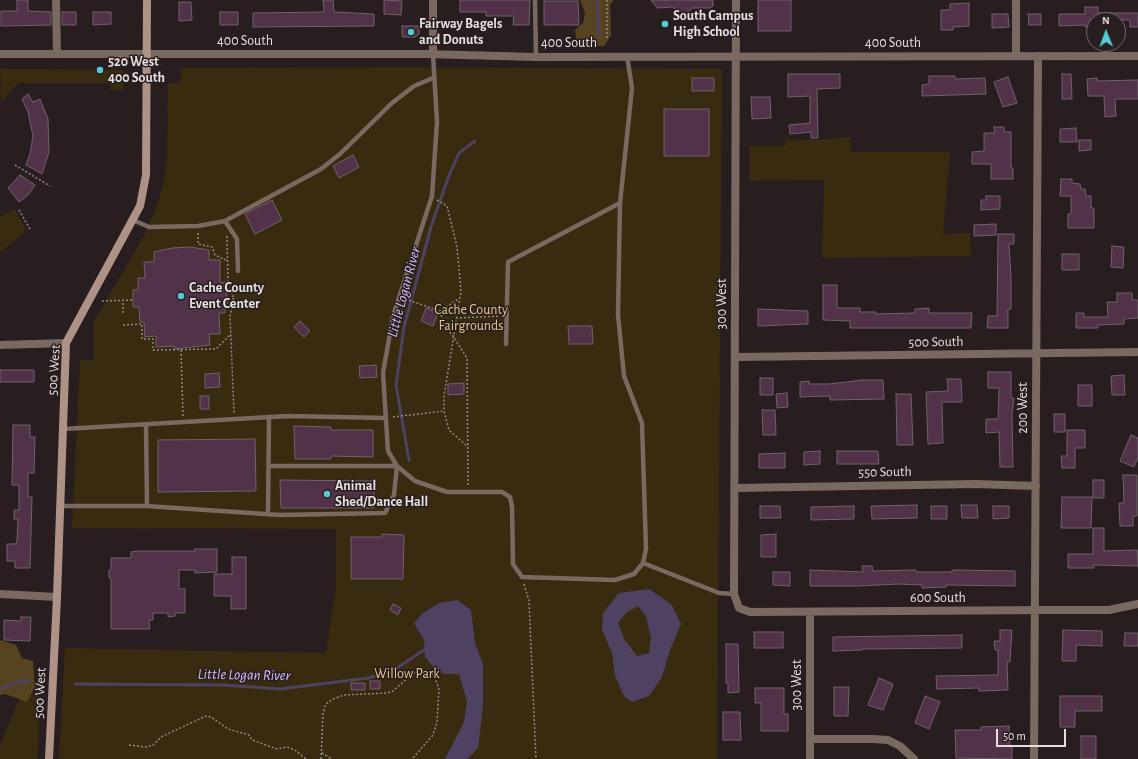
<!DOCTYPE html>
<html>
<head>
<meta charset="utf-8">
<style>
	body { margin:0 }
	#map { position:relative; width:1138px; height:759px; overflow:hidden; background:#291e1f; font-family:"Alegreya Sans",sans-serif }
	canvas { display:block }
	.north { position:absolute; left:1086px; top:12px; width:40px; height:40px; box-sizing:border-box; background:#291e1f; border:1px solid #756b6c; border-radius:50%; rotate:359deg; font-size:11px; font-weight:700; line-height:16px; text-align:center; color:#e6dfdf }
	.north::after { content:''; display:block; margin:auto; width:14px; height:18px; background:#51ccd2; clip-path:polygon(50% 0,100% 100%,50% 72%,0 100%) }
	.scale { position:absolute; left:996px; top:729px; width:70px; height:18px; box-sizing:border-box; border:2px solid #e6dfdf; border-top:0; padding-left:5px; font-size:12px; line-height:14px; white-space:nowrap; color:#e6dfdf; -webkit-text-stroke:3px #291e1f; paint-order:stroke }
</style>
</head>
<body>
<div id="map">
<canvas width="1138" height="759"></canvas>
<div class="north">N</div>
<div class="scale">50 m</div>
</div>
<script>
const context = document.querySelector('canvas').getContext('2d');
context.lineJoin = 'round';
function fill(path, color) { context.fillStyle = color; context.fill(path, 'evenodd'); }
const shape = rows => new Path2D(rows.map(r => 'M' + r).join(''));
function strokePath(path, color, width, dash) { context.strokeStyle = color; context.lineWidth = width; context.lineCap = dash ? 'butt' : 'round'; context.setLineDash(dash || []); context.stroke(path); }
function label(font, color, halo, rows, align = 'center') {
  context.font = font + ' "Alegreya Sans",sans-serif'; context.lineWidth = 3; context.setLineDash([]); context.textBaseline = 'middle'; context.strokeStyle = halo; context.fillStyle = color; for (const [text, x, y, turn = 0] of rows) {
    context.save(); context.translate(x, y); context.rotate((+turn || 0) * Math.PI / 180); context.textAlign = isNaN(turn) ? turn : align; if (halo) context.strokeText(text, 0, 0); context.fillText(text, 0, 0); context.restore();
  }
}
fill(shape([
	[410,67,722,69,717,759,59,759,65,648,326,653,336,586,336,529,72,528,80,360,94,360,94,321,145,234,159,201,167,163,168,83,177,83,181,79,181,68],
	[0,69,123,70,124,90,111,90,111,83,18,83,1,102],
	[851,137,851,152,950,152,943,234,970,233,971,256,822,258,824,180,750,181,750,146,785,146,785,139,819,140],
	[14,209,25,227,24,233,0,252,0,217],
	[21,695,39,696,38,759,0,759,0,745]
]), '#382b0f');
fill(shape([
	[580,0,614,0,610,4,611,35,604,46,587,46,577,44,575,30,583,23,585,13],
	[0,640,16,645,22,658,33,661,35,687,27,702,5,694,0,695]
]), '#564421');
fill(shape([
	[649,589,671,604,681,624,670,650,662,677,649,696,632,702,624,696,615,676,612,653,602,630,603,613,619,593],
	[638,606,646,616,651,638,649,653,637,656,624,639,618,623,626,613],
	[457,600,471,610,475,643,483,664,483,707,478,748,467,759,445,759,464,722,467,701,459,674,444,674,435,669,425,657,424,640,414,623,423,613,439,603]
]), '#4f4162');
strokePath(shape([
	[597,0,599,36],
	[409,460,396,385,404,327,431,227,448,178,459,153,475,141],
	[75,684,223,685,280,689,369,678,397,668,427,648],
	[0,689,16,682,29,681]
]), '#4f4162', 3);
const building = shape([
	[17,0,28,0,28,11,51,12,51,25,1,26,1,11,17,11,17,0],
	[323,0,333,0,334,12,374,14,374,26,253,27,253,13,324,12,323,0],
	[384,0,402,1,401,15,384,14,384,0],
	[460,0,530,0,529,25,513,25,514,16,486,16,486,12,460,12,460,0],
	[651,0,713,0,713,6,710,8,692,8,687,14,682,15,672,7,657,8,651,0],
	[758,0,791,0,791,31,758,31,758,0],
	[544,1,578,1,579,25,544,25,544,1],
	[179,2,191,2,192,20,179,21,179,2],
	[969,3,969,26,953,27,953,30,941,30,941,10,950,10,950,4,969,3],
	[1085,7,1098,7,1098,13,1138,13,1138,27,1130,27,1130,20,1094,20,1094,27,1085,27,1085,25,1059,26,1059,14,1085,14,1085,7],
	[62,12,76,12,76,25,62,25,62,12],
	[93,12,111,12,111,24,93,25,93,12],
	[220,12,238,12,238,25,220,25,220,12],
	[992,14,1008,14,1009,27,992,28,992,14],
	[1028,14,1041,14,1041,25,1029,25,1028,14],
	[402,26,419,26,419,34,415,37,402,37,402,26],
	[788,74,840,74,840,88,817,89,818,138,811,138,811,132,790,134,789,125,810,123,810,96,788,97,788,74],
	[1062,74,1071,74,1072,99,1062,99,1062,74],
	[929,76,955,76,955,79,985,78,986,94,922,96,922,85,929,84,929,76],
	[1008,77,1017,103,1003,107,994,82,1008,77],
	[692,78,714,78,714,91,692,91,692,78],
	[1097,78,1097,81,1138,80,1138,99,1115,99,1116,116,1105,117,1104,96,1088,96,1087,79,1097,78],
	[28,94,33,102,40,99,48,119,49,152,42,174,26,165,30,154,33,136,28,112,22,99,28,94],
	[751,97,770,97,771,118,752,119,751,97],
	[664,109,709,109,709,156,664,156,664,109],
	[994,127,1004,127,1004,132,1011,132,1011,168,1013,168,1013,179,991,179,991,164,972,164,972,152,984,151,984,133,995,133,994,127],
	[1076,128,1077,142,1060,142,1060,129,1076,128],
	[1079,140,1091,140,1091,150,1079,151,1079,140],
	[353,155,359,167,339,178,333,166,353,155],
	[20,175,35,185,28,195,19,202,8,188,20,175],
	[1061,179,1072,179,1072,183,1080,184,1081,189,1085,189,1086,196,1091,196,1091,208,1094,208,1094,228,1068,228,1068,214,1071,214,1071,196,1060,196,1061,179],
	[986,196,1000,196,1000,209,981,210,981,200,986,200,986,196],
	[272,200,282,220,255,234,245,214,272,200],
	[996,224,996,235,974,236,974,225,996,224],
	[998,234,1014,234,1014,244,1009,244,1011,277,1011,309,1008,309,1008,328,987,328,988,316,997,316,998,234],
	[1112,246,1124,247,1123,268,1111,267,1112,246],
	[190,247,209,250,209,260,220,260,220,283,225,282,228,303,225,303,225,313,219,313,220,334,209,334,210,345,174,349,174,346,156,347,156,336,145,337,144,322,140,322,139,307,133,307,133,290,138,290,138,278,145,278,144,262,154,262,154,252,172,248,190,247],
	[1062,254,1079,254,1079,270,1062,270,1062,254],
	[823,285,837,285,837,308,860,308,860,312,876,312,876,314,915,313,915,309,929,308,929,313,972,313,971,328,850,328,850,321,823,320,823,285],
	[1117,293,1132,293,1132,300,1138,300,1138,318,1124,319,1124,324,1098,325,1098,328,1076,328,1076,313,1084,313,1084,317,1108,317,1107,302,1117,302,1117,293],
	[426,308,438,313,433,326,421,321,426,308],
	[758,309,808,311,808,324,758,326,758,309],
	[300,321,310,331,304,337,294,327,300,321],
	[568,326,592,326,593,344,569,344,568,326],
	[376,365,377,377,360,378,359,366,376,365],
	[0,370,34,370,34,382,0,382,0,370],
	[988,372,1011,372,1011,398,1014,398,1012,414,1013,467,1000,467,999,432,986,433,986,419,998,419,999,388,988,388,988,372],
	[219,373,220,387,205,388,205,374,219,373],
	[1124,375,1125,395,1112,395,1111,376,1124,375],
	[760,378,773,378,773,395,760,395,760,378],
	[947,379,961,379,962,402,942,402,943,443,928,444,926,392,948,391,947,379],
	[863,380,883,380,884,399,830,400,830,396,800,397,800,382,809,381,809,384,829,384,863,380],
	[464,383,464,394,448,395,448,384,464,383],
	[1078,385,1092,385,1092,406,1078,406,1078,385],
	[787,393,788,407,777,408,776,394,787,393],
	[896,394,911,394,913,445,897,445,896,394],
	[200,396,209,396,209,409,200,409,200,396],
	[762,410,775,410,776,435,763,435,762,410],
	[1054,414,1065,414,1065,432,1054,432,1054,414],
	[13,425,30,425,30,437,35,437,34,473,28,473,28,497,32,497,30,568,15,568,15,561,7,561,7,544,16,544,17,540,18,519,14,519,14,510,19,510,19,485,12,485,13,425],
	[294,426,331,427,331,430,373,430,373,457,331,456,331,459,295,459,294,426],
	[1067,430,1085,430,1085,448,1075,448,1075,468,1062,468,1061,456,1067,456,1067,430],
	[1131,435,1138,438,1138,457,1134,467,1120,461,1131,435],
	[255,439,256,491,158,492,158,440,255,439],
	[820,451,820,464,804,465,804,452,820,451],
	[837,451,878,451,879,464,837,464,837,451],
	[785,453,785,468,759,468,759,454,785,453],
	[1123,475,1137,475,1137,516,1133,516,1133,526,1120,526,1119,503,1124,503,1123,475],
	[280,480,374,481,374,508,281,508,280,480],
	[1093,480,1104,480,1104,498,1093,498,1093,480],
	[1062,497,1092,497,1091,528,1061,528,1062,497],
	[917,505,917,518,872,519,871,506,917,505],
	[961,505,977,505,978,518,962,518,961,505],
	[760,506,780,506,781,518,760,518,760,506],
	[854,506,854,519,811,520,811,507,854,506],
	[931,506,947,506,947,519,931,519,931,506],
	[993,506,1009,506,1009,518,993,519,993,506],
	[1093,528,1104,528,1104,551,1137,550,1138,566,1094,565,1094,568,1068,568,1068,554,1093,554,1093,528],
	[382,534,404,535,403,579,351,579,351,537,382,537,382,534],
	[776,534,776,557,761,557,761,535,776,534],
	[195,549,217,549,217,572,195,573,195,570,179,570,179,589,185,589,185,613,175,613,175,616,168,617,168,613,153,613,153,620,149,620,150,629,111,629,111,578,109,578,109,570,111,570,111,558,131,558,131,552,137,551,195,551,195,549],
	[232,557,246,557,246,609,231,609,231,596,214,596,214,574,232,574,232,557],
	[862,566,872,566,873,571,916,570,916,572,952,572,952,570,1015,571,1015,586,946,585,946,587,922,588,922,585,898,584,858,586,810,586,810,570,863,572,862,566],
	[773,572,790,572,790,586,773,585,773,572],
	[393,604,401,608,398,615,390,610,393,604],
	[21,617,31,617,30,641,4,640,4,620,21,621,21,617],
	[1000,630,1012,630,1010,662,1007,662,1008,690,979,691,979,688,937,689,936,676,998,675,998,650,995,650,994,641,1000,641,1000,630],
	[1063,630,1102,631,1102,646,1076,645,1076,661,1062,661,1063,630],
	[754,632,783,632,783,648,754,648,754,632],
	[1125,633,1138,633,1138,646,1124,646,1125,633],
	[962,635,962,648,862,649,862,650,833,651,833,637,962,635],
	[726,644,738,644,739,692,728,693,728,683,726,683,726,644],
	[879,678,893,684,883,710,868,705,879,678],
	[370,681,380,681,380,689,370,689,370,681],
	[351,683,365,683,365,690,351,690,351,683],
	[834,687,849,687,848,716,834,716,834,687],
	[755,688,784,688,784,714,788,714,788,731,761,731,761,703,755,703,755,688],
	[925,696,940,702,929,729,915,723,925,696],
	[1060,696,1102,696,1102,711,1075,711,1075,727,1060,727,1060,696],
	[723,712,740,712,741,740,723,740,723,712],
	[1009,726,1010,747,1012,747,1012,759,956,758,955,730,981,730,981,727,1009,726],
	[1081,736,1096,736,1096,759,1081,759,1081,736]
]);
fill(building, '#523248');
strokePath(building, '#6d636a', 1);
strokePath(shape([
	[607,0,607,40],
	[15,165,50,186],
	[437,200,447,206,457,247,461,291,444,396,444,411,449,430,468,447],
	[19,210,30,229],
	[198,233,198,244,212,247,215,255,228,261],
	[227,236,228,281,234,299,230,316,234,413],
	[228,299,234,299],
	[405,299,440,311,460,298],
	[102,301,133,300],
	[440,311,444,326,453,336,467,358,468,486],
	[123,313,123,301],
	[456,318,500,316],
	[123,325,142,324,142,339,153,339,153,350,216,349,231,334],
	[181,350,183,416],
	[393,417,444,411],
	[524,584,529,601,536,759],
	[129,745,146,747,153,745,161,737,206,716,211,717,228,729,249,735,252,740,277,749,287,747,295,750,306,759],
	[322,753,332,759],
	[321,759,323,713,326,704,333,699,344,695,387,693,393,691,416,671,421,671,434,675,439,689,437,722,433,735,412,759]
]), '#908888', 1.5, [2, 2]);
strokePath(shape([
	[535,0,536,57],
	[433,54,437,122,432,196,393,316,383,373,388,451,397,466,415,481,447,492,502,492,510,497,512,507,513,564,522,577,615,580,634,574,643,563,646,549,642,423,624,376,618,315,620,203,632,88,627,56],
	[133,220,149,227,198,226,225,221,321,169,340,154,392,103,414,86,433,78],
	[225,221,237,239,238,271],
	[506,344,508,262,620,203],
	[146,424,147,506],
	[63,429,288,416,385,418],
	[61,506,147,506,280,515,385,513,394,495,397,466,269,466],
	[268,514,269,417],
	[643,563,719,593,734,594]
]), '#7a6961', 4.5);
strokePath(shape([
	[56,0,57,54],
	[736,0,734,594,739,608,750,612,1049,610,1109,610,1138,604],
	[1016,0,1016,56],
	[0,54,427,54,536,57,1138,56],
	[433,54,433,0],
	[0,345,66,343],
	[735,357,1138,352],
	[735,488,976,484,1036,486],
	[0,594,57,597],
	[810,739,873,739,888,740,900,746,914,759],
	[810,759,810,612],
	[1034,759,1038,56]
]), '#7a6961', 8);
strokePath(shape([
	[49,759,57,597,66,343,140,206,146,175,147,0]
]), '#ae9285', 8);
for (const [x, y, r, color] of [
	[665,24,4,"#51ccd2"],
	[411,32,4,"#51ccd2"],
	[100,70,4,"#51ccd2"],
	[181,296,4,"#51ccd2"],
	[327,494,4,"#51ccd2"]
]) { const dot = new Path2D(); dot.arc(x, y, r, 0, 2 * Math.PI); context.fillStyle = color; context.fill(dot); strokePath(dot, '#291e1f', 1.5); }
label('bold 14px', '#e6dfdf', '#291e1f', [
	["South Campus",673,16],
	["High School",673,32],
	["Fairway Bagels",419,24],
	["and Donuts",419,40],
	["520 West",108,62],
	["400 South",108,78],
	["Cache County",189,288],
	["Event Center",189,304],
	["Animal",335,486],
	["Shed/Dance Hall",335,502]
], 'left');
label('14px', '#e6dfdf', '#291e1f', [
	["400 South",245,41],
	["400 South",569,43],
	["400 South",893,43],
	["300 West",722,304,-90],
	["500 South",936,342,-1],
	["500 West",54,370,-86],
	["200 West",1023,408,-90],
	["550 South",885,472,-1],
	["600 South",938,598],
	["300 West",797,685,-90],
	["500 West",40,693,-87]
]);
label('14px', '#e7c78a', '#291e1f', [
	["Cache County",471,310],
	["Fairgrounds",471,326],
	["Willow Park",407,674]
]);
label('italic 15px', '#d7befa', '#291e1f', [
	["Little Logan River",404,292,-75],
	["Little Logan River",244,675,1]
]);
</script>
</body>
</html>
